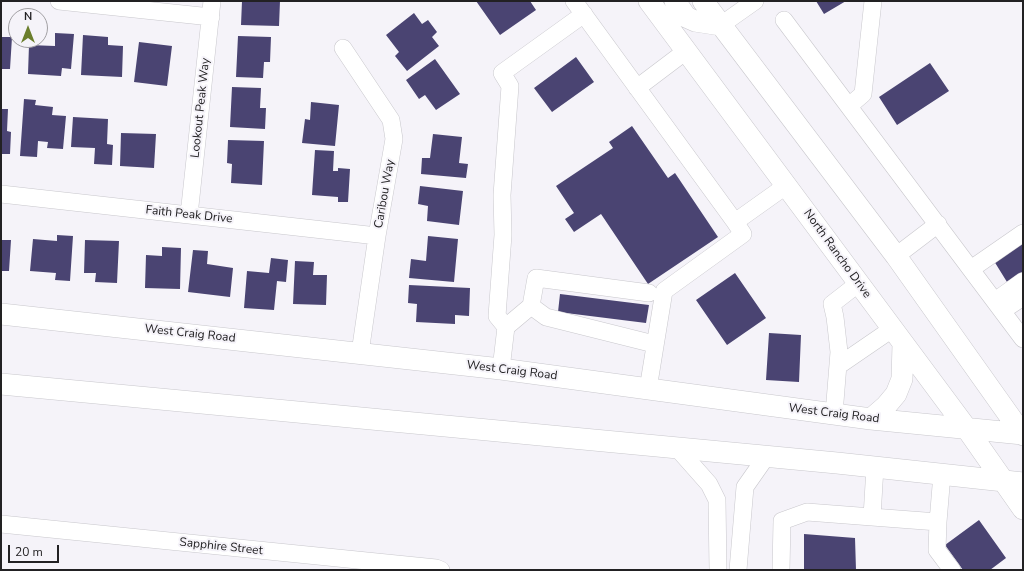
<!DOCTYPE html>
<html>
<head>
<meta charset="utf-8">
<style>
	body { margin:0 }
	#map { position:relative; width:1024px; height:571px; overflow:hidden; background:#f5f3f9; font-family:"Nunito Sans",sans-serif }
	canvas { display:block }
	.frame { position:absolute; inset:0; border:2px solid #222123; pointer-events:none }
	.north { position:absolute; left:8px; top:8px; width:40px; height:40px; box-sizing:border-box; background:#f5f3f9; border:1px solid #a19fa3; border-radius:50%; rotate:0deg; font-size:11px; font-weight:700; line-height:16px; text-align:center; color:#222123 }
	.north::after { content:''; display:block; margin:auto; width:14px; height:18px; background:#6b7e2d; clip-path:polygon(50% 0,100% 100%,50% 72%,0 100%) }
	.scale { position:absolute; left:8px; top:545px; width:51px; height:18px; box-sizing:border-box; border:2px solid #222123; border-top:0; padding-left:5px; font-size:12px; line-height:14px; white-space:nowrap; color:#222123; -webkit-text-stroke:3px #f5f3f9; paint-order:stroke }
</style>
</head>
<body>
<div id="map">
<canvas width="1024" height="571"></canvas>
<div class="frame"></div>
<div class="north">N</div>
<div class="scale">20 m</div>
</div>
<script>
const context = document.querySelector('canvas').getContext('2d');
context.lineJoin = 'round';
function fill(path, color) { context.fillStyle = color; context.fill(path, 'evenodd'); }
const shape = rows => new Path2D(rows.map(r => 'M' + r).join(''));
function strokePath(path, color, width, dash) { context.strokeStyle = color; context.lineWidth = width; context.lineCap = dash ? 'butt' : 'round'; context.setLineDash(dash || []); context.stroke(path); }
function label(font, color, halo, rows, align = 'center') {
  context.font = font + ' "Nunito Sans",sans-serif'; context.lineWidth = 4; context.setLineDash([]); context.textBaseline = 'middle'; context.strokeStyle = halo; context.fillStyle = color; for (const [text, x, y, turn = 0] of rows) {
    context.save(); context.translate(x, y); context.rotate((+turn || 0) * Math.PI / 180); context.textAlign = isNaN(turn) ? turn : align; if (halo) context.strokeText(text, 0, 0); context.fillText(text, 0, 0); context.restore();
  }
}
fill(shape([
	[242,1,280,1,279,26,241,25],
	[476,1,530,1,536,10,500,35],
	[816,1,846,1,824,14],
	[414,13,422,24,428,20,437,32,432,37,439,46,407,71,395,56,399,52,386,35],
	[55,33,74,34,71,69,62,68,61,76,28,74,29,45,55,46],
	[83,35,108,37,108,45,123,46,122,77,81,75],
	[238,36,271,37,270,62,264,62,263,78,236,77],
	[1,37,12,37,10,69,1,69],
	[139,42,172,46,167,86,134,82],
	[576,57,594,82,552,112,534,88],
	[435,59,460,94,436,110,425,95,419,99,406,80],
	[930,63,949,91,897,125,879,97],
	[232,87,261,88,260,108,266,108,265,129,230,127],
	[24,99,36,100,35,105,53,107,52,115,66,116,63,149,47,148,48,142,38,141,37,157,20,156],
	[311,102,339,105,335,146,302,143,305,119,310,120],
	[1,109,8,109,7,131,11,132,10,154,1,154],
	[73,117,108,119,107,144,113,145,112,165,94,164,95,148,71,147],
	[632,126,668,178,675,173,718,237,648,284,601,214,574,232,565,219,574,213,556,186,613,148,609,142],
	[121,133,156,134,154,168,120,166],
	[433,134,462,137,459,163,468,164,466,178,421,174,422,158,430,158],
	[228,140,264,141,262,185,231,183,232,164,227,163],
	[315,150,334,151,333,171,338,171,338,168,350,169,348,202,338,202,338,197,312,195],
	[420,186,463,191,459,225,427,221,428,206,418,204],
	[57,235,73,236,70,281,55,280,56,273,30,271,33,239,57,241],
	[428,236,458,239,454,282,409,278,411,259,426,261],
	[1,240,11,240,9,271,1,271],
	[85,240,119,241,117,283,95,282,96,273,84,273],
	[1023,242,1023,272,1007,282,994,261],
	[162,247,181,248,180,289,145,288,146,255,162,256],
	[193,250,208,251,207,264,233,268,230,297,188,292],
	[271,258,288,260,286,282,277,281,274,310,244,308,247,271,269,273],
	[295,261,314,262,313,275,327,275,326,305,293,304],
	[735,273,766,318,727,345,696,300],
	[409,285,470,288,469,316,455,315,455,324,416,322,417,304,408,303],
	[560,294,649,305,646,323,558,312],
	[769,333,801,335,799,382,766,380],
	[979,520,1006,558,990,570,963,570,945,545],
	[804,534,855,538,856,570,804,570]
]), '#4a4472');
const minor = shape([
	[59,1,211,17],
	[574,1,735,222,787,185],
	[784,20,1023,339],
	[721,25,755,1],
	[343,48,391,120,394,139,377,236,360,353],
	[637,88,686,51],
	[849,106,863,94,873,1],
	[1,194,377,236],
	[189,215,212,1],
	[896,256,938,224],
	[971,269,1023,233],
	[995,301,1023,281],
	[531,306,546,317,654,344],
	[1002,311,1023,297],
	[506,327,531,306,536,278,649,293],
	[838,366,892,329],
	[501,369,506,327,497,316,503,235,502,195,510,86,502,73,584,14],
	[648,389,664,291,743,234,735,222],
	[834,414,839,352,835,317,832,304,859,283],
	[678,449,709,484,717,500,718,570],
	[872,517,938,522,942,474],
	[938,522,937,550,952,570],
	[1,524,436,568,441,570],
	[738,570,745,487,766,457],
	[781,570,782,521,807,512,872,517,875,467]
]);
const major = shape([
	[649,1,967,429,1023,509],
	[675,1,686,17,695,21,721,25],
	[703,1,896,256,1023,435],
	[1,314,501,369,871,419,1023,434],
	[1,384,837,463,1023,483],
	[871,419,886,406,896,394,902,379,903,344]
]);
strokePath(minor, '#c8c7cc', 18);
strokePath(major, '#c8c7cc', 22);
strokePath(minor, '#fff', 17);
strokePath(major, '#fff', 21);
label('12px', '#222123', '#f5f3f9', [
	["Lookout Peak Way",201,108,-84],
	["Caribou Way",385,194,-80],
	["Faith Peak Drive",189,215,6],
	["North Rancho Drive",837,254,54],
	["West Craig Road",190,334,6],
	["West Craig Road",512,371,7],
	["West Craig Road",834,414,7],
	["Sapphire Street",221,547,6]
]);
</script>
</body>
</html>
